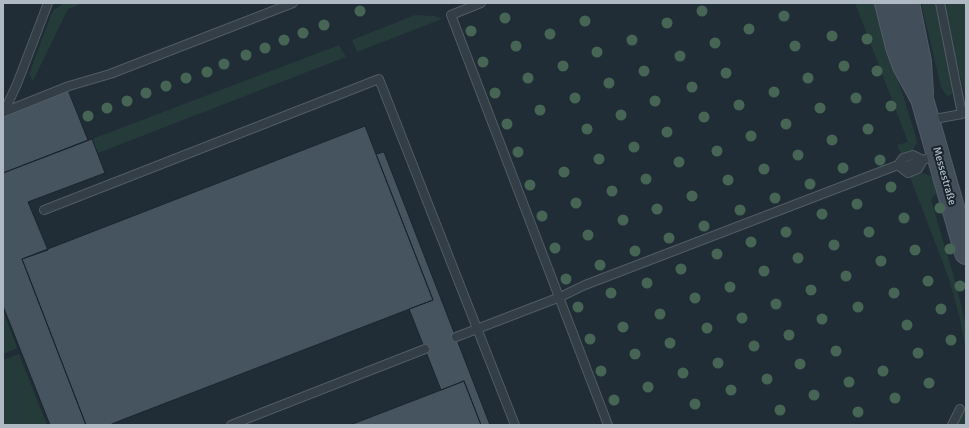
<!DOCTYPE html>
<html>
<head>
<meta charset="utf-8">
<style>
	body { margin:0 }
	#map { position:relative; width:969px; height:428px; overflow:hidden; background:#202c36; font-family:Signika,sans-serif }
	canvas { display:block }
	.frame { position:absolute; inset:0; border:4px solid #aeb9c4; pointer-events:none }
</style>
</head>
<body>
<div id="map">
<canvas width="969" height="428"></canvas>
<div class="frame"></div>
</div>
<script>
const context = document.querySelector('canvas').getContext('2d');
context.lineJoin = 'round';
function fill(path, color) { context.fillStyle = color; context.fill(path, 'evenodd'); }
const shape = rows => new Path2D(rows.map(r => 'M' + r).join(''));
function strokePath(path, color, width, dash) { context.strokeStyle = color; context.lineWidth = width; context.lineCap = dash ? 'butt' : 'round'; context.setLineDash(dash || []); context.stroke(path); }
function label(font, color, halo, rows, align = 'center') {
  context.font = font + ' Signika,sans-serif'; context.lineWidth = 4; context.setLineDash([]); context.textBaseline = 'middle'; context.strokeStyle = halo; context.fillStyle = color; for (const [text, x, y, turn = 0] of rows) {
    context.save(); context.translate(x, y); context.rotate((+turn || 0) * Math.PI / 180); context.textAlign = isNaN(turn) ? turn : align; if (halo) context.strokeText(text, 0, 0); context.fillText(text, 0, 0); context.restore();
  }
}
fill(shape([
	[64,3,83,3,68,9,33,81,29,74,51,15,55,9],
	[855,3,877,3,889,50,916,137,917,143,913,150,911,153,902,156,897,145,908,142],
	[921,3,935,3,954,89,952,94,949,96,946,95,941,87],
	[943,3,966,3,966,98,954,52],
	[415,15,434,16,442,19,357,52,352,40],
	[339,45,346,57,98,153,92,139],
	[923,173,931,176,939,190,931,200,956,284,966,325,966,351,961,323,949,279,910,177],
	[3,311,17,348,3,354],
	[19,354,47,425,3,425,3,360],
	[966,406,966,423,965,425,957,425]
]), '#253b3a');
const building = shape([
	[68,90,88,140,3,173,3,115,68,90],
	[365,126,433,300,114,423,110,425,86,425,22,259,365,126],
	[92,139,105,173,28,202,48,250,22,259,86,425,50,425,3,306,3,173,92,139],
	[384,152,490,425,481,425,464,381,441,390,409,309,433,300,376,154,384,152],
	[464,381,481,425,350,425,441,390,464,381]
]);
fill(building, '#465460');
strokePath(building, '#1b252e', 1);
const lane = shape([
	[481,3,451,15,608,425],
	[3,112,4,112,17,84,48,3],
	[4,112,69,86,110,74,293,3],
	[929,120,962,114,940,3],
	[898,165,903,158,913,155,923,160],
	[899,166,908,173,918,169,923,160],
	[44,210,379,79,515,425],
	[456,337,560,297,585,285,898,165,906,166,937,155],
	[231,425,425,349],
	[952,425,960,409]
]);
const secondary = shape([
	[886,3,897,47,904,66,922,99,966,253],
	[908,3,920,62,922,94]
]);
strokePath(lane, '#515c65', 10);
strokePath(secondary, '#515c65', 24);
strokePath(lane, '#343e47', 8);
strokePath(secondary, '#424e5a', 22);
context.fillStyle = '#466554';
for (const [x, y] of [
	[360,11],
	[702,11],
	[784,16],
	[505,18],
	[585,21],
	[667,23],
	[324,25],
	[749,29],
	[471,31],
	[303,33],
	[550,34],
	[832,36],
	[867,39],
	[284,40],
	[632,40],
	[715,43],
	[516,46],
	[795,46],
	[265,48],
	[597,52],
	[246,55],
	[680,56],
	[483,62],
	[224,64],
	[563,66],
	[844,66],
	[644,71],
	[877,71],
	[207,72],
	[726,73],
	[186,78],
	[528,78],
	[808,78],
	[609,83],
	[166,86],
	[692,87],
	[774,92],
	[146,93],
	[495,93],
	[575,98],
	[856,98],
	[127,101],
	[655,101],
	[739,105],
	[891,106],
	[107,108],
	[820,108],
	[540,110],
	[621,115],
	[88,116],
	[704,117],
	[507,124],
	[786,124],
	[587,129],
	[868,129],
	[667,132],
	[751,136],
	[832,140],
	[634,147],
	[717,151],
	[518,152],
	[798,155],
	[599,159],
	[880,160],
	[679,162],
	[843,168],
	[764,169],
	[564,172],
	[646,179],
	[728,180],
	[810,184],
	[530,185],
	[891,187],
	[612,191],
	[692,196],
	[775,198],
	[576,203],
	[857,204],
	[940,208],
	[657,209],
	[740,210],
	[822,214],
	[542,216],
	[904,218],
	[623,220],
	[704,226],
	[786,232],
	[869,232],
	[588,235],
	[669,238],
	[751,242],
	[834,245],
	[555,248],
	[950,249],
	[915,250],
	[635,251],
	[717,254],
	[798,258],
	[881,261],
	[600,265],
	[681,269],
	[764,271],
	[846,276],
	[566,279],
	[928,281],
	[647,283],
	[960,286],
	[730,287],
	[811,290],
	[611,293],
	[894,293],
	[695,298],
	[776,304],
	[578,307],
	[858,307],
	[941,309],
	[660,314],
	[742,318],
	[822,319],
	[907,325],
	[623,327],
	[707,328],
	[789,335],
	[590,339],
	[951,340],
	[670,343],
	[754,346],
	[836,351],
	[918,353],
	[635,354],
	[718,363],
	[800,364],
	[601,371],
	[883,371],
	[683,373],
	[767,379],
	[849,382],
	[929,383],
	[648,387],
	[731,390],
	[814,395],
	[895,398],
	[614,400],
	[695,404],
	[780,410],
	[858,412]
]) { context.beginPath(); context.arc(x, y, 5.5, 0, 2 * Math.PI); context.fill(); }
label('11px', '#aeb9c4', '#19232c', [
	["Messestraße",944,176,74]
]);
</script>
</body>
</html>
